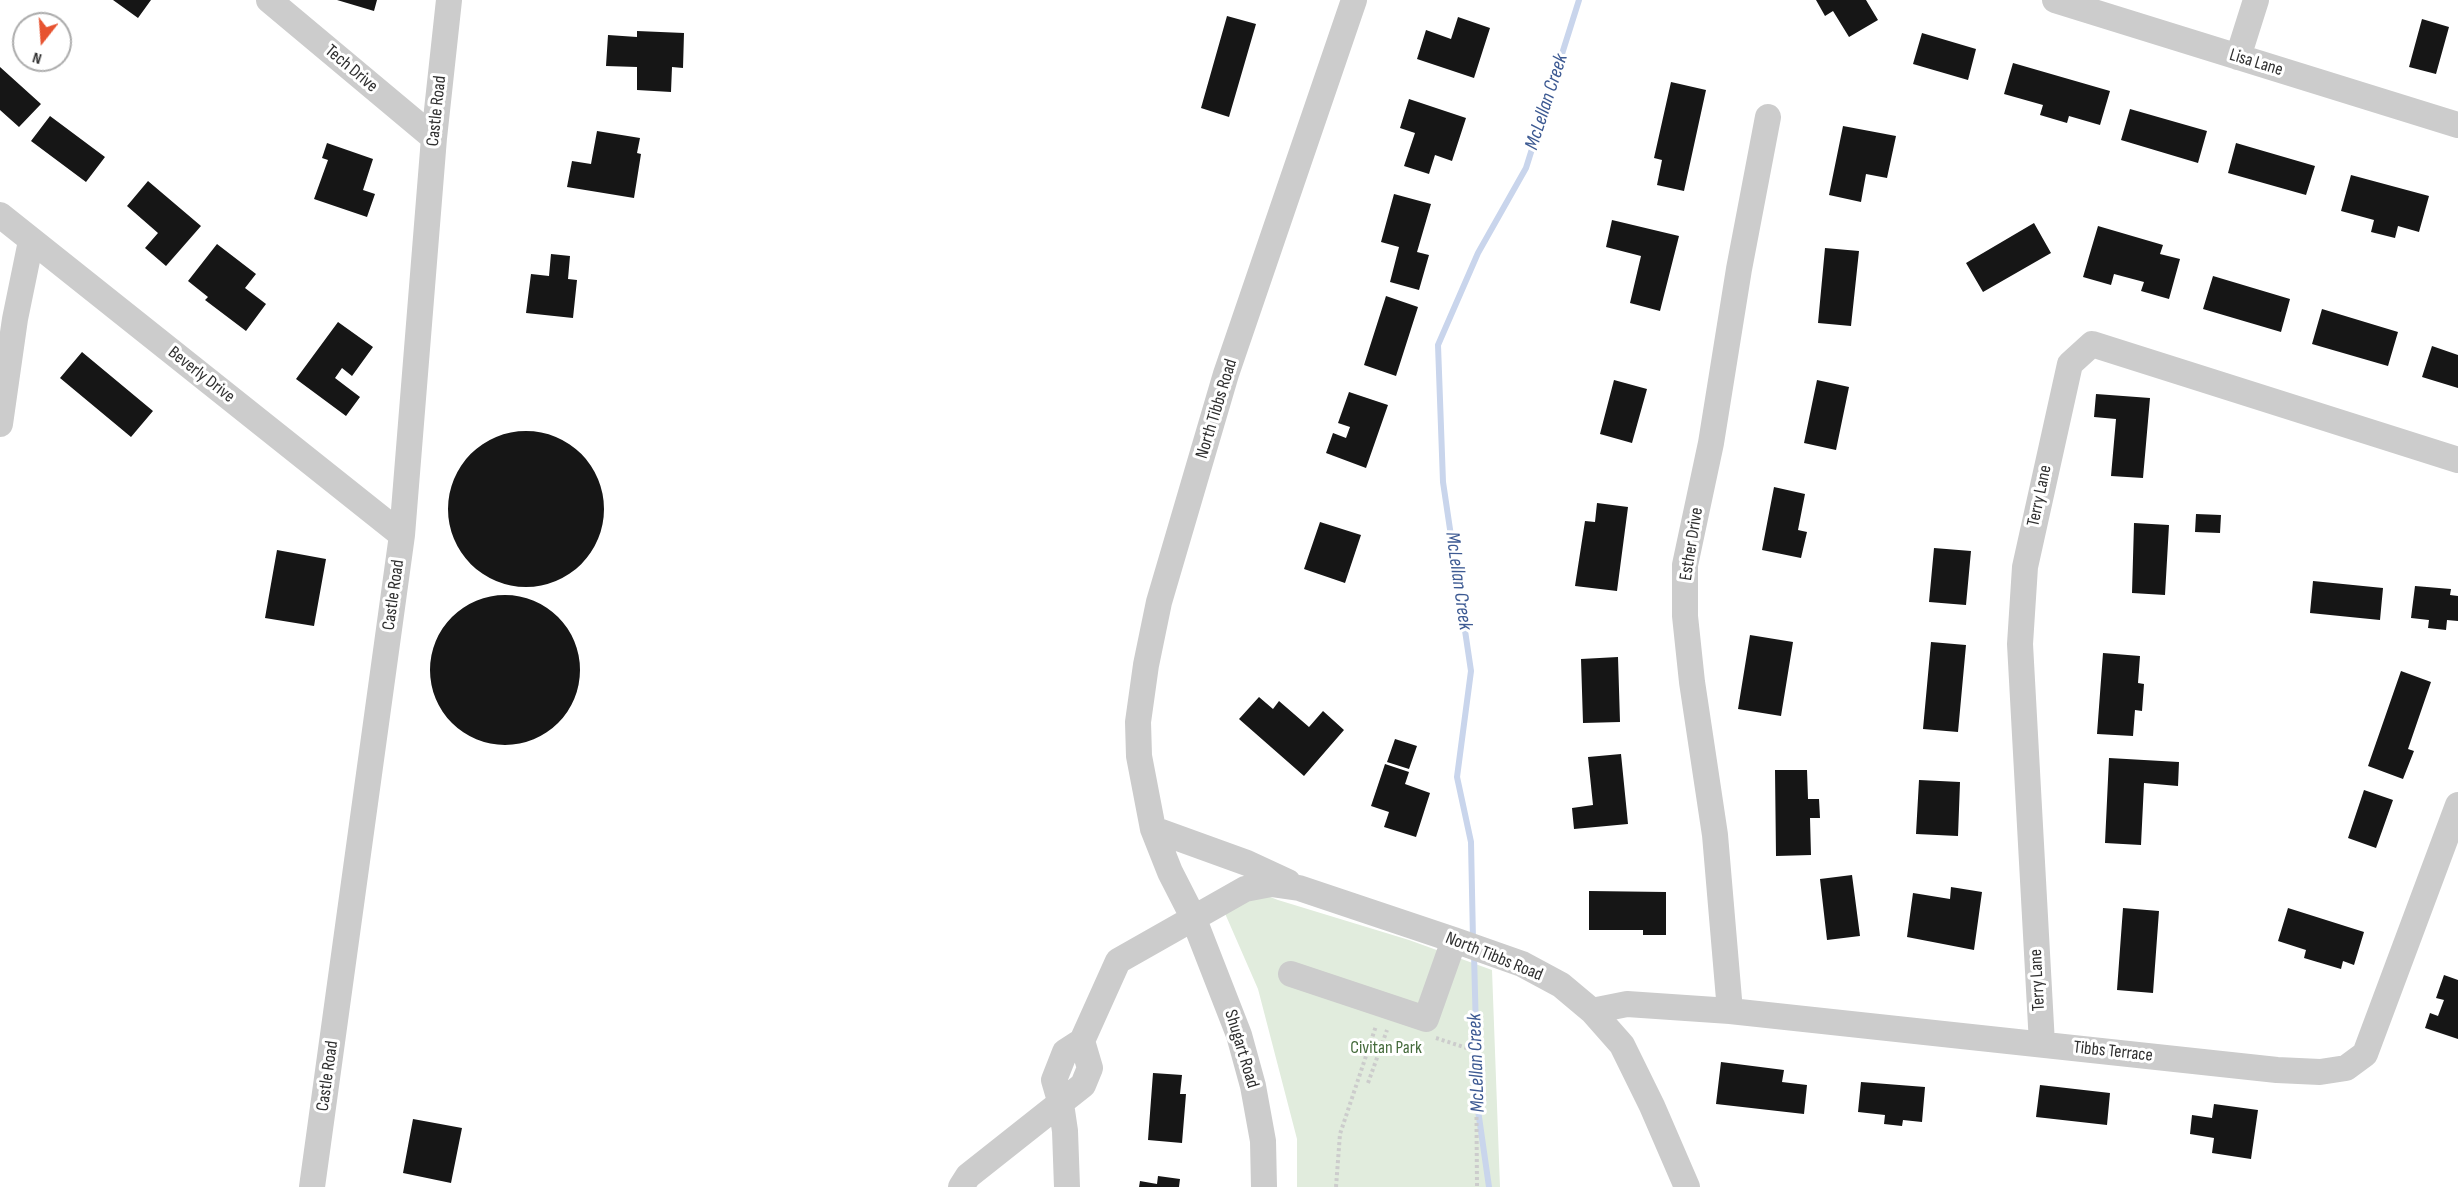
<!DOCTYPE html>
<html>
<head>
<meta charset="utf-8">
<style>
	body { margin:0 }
	#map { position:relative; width:2458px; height:1187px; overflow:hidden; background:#fff; font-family:"Sofia Sans Condensed",sans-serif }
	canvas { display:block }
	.north { position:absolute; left:12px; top:12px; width:60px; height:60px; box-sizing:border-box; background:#fff; border:2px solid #acacac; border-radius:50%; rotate:197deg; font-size:16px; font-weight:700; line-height:24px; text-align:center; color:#2f2f2f }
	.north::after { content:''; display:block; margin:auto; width:21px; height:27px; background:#e75330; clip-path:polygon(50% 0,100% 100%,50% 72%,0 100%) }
</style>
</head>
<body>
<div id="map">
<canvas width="2458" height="1187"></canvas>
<div class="north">N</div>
</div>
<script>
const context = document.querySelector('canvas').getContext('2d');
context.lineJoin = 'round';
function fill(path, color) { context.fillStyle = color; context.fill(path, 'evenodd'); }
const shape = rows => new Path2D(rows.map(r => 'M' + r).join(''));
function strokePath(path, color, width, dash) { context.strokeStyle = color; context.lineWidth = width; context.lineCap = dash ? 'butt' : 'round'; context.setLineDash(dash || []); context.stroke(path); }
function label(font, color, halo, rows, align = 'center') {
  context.font = font + ' "Sofia Sans Condensed",sans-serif'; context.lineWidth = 6; context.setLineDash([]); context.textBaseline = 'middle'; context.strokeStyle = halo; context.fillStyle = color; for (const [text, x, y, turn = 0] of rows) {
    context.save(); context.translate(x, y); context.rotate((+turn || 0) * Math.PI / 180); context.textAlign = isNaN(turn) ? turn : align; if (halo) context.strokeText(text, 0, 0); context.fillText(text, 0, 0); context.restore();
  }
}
fill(shape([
	[1231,882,1278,900,1409,940,1492,970,1500,1187,1297,1187,1297,1139,1258,989,1220,902]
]), '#e1ecdd');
strokePath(shape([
	[1473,940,1471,842,1457,777,1471,671,1443,482,1438,345,1478,253,1526,168,1579,0],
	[1474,954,1478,1110,1489,1187]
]), '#c9d5ec', 6);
fill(shape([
	[113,0,151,0,138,18],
	[337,0,377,0,374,11],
	[1816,0,1866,0,1878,20,1849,37,1833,11,1825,16],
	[1227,16,1256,24,1229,117,1201,108],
	[1458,17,1490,28,1474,78,1417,59,1426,30,1451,39],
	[2422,19,2449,27,2436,74,2409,67],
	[637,31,684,33,683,68,672,67,671,92,637,90,637,67,606,66,608,35,637,37],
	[1922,33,1976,49,1968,80,1913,64],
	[2013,63,2110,91,2100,125,2069,116,2067,123,2040,115,2043,105,2004,94],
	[0,67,41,104,19,127,0,110],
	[1671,82,1706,90,1684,191,1657,185,1662,160,1654,158],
	[1409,99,1466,118,1452,161,1435,155,1429,174,1404,166,1415,133,1400,128],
	[2130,109,2207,131,2198,163,2121,140],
	[50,116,105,157,86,182,31,141],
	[1843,126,1896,136,1887,178,1866,174,1861,202,1829,195],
	[597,131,640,138,637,153,641,154,634,198,567,187,572,161,591,164],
	[327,143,373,159,363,190,375,194,367,217,314,199,328,160,322,158],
	[2236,143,2315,166,2306,195,2228,173],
	[2351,175,2429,196,2419,232,2398,226,2395,238,2371,232,2374,220,2341,211],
	[148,181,201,226,166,266,145,248,158,233,127,206],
	[1394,194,1431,204,1417,252,1429,255,1419,290,1390,282,1399,247,1381,242],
	[1612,220,1679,236,1660,311,1630,303,1641,256,1606,247],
	[2034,223,2051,253,1983,292,1966,263],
	[2098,226,2163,245,2160,254,2180,259,2169,299,2141,291,2144,282,2114,274,2111,285,2083,277],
	[217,244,256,274,245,288,266,304,246,331,205,300,208,297,188,281],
	[1825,248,1859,251,1851,326,1818,323],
	[551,254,570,256,568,279,577,280,573,318,526,313,531,274,549,276],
	[2213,276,2290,299,2281,332,2203,309],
	[1386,296,1418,307,1396,376,1364,365],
	[2322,309,2398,332,2388,366,2312,344],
	[338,322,373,347,352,376,342,368,335,378,360,397,346,416,296,379],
	[2432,346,2458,355,2458,388,2422,377],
	[82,352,153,411,131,437,60,378],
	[1614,380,1647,389,1632,443,1600,434],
	[1817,380,1849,387,1836,450,1804,443],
	[1349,392,1388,405,1366,468,1326,453,1333,433,1346,438,1350,427,1338,423],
	[2096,394,2150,398,2143,478,2111,476,2116,419,2094,417],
	'448 509a78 78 0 1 1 156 0a78 78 0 1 1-156 0Z',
	[1774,487,1805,494,1798,530,1807,532,1801,558,1762,550],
	[1597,503,1628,507,1617,591,1575,586,1585,521,1595,522],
	[2196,514,2221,515,2220,533,2195,532],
	[1320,522,1361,535,1345,583,1304,569],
	[2134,523,2169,525,2165,595,2132,593],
	[1934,548,1971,551,1966,605,1929,602],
	[277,550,326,559,314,626,265,618],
	[2313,581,2383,588,2380,620,2310,613],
	[2415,586,2451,589,2450,595,2458,596,2458,621,2447,620,2446,630,2428,628,2429,620,2411,618],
	'430 670a75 75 0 1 1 150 0a75 75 0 1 1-150 0Z',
	[1750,635,1793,642,1781,716,1738,709],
	[1931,642,1966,645,1958,732,1923,729],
	[2103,653,2140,656,2138,683,2144,684,2142,711,2135,710,2133,736,2097,734],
	[1618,657,1620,722,1583,723,1581,659],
	[2401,671,2431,682,2408,749,2414,751,2403,779,2368,766],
	[1259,697,1273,709,1279,701,1309,727,1323,711,1344,730,1304,776,1239,719],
	[1395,739,1417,746,1409,769,1387,762],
	[1621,754,1628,824,1574,829,1572,808,1593,805,1588,757],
	[2109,758,2179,762,2178,786,2144,783,2141,845,2105,843],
	[1385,764,1409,772,1405,784,1430,793,1416,837,1384,827,1389,812,1371,806],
	[1775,770,1807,770,1808,799,1819,799,1820,818,1810,818,1811,855,1776,856],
	[1919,780,1960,782,1958,836,1916,834],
	[2364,790,2393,800,2376,848,2348,838],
	[1852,875,1860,936,1827,940,1820,879],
	[1951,887,1982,892,1974,950,1907,937,1913,893,1950,899],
	[1589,891,1666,892,1666,935,1643,935,1643,930,1589,930],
	[2123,908,2159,911,2153,993,2117,990],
	[2288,908,2364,932,2354,965,2343,961,2341,969,2304,958,2306,950,2278,941],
	[2444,975,2458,980,2458,1039,2425,1028,2430,1013,2438,1016,2444,1000,2436,998],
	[1721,1062,1784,1070,1782,1082,1807,1085,1804,1114,1716,1104],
	[1153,1073,1182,1075,1180,1094,1186,1094,1182,1143,1148,1140],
	[1861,1082,1925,1087,1922,1122,1903,1120,1902,1126,1884,1124,1885,1115,1858,1112],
	[2040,1085,2110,1093,2107,1125,2036,1117],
	[2214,1104,2258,1110,2251,1159,2212,1153,2214,1138,2190,1134,2192,1115,2212,1118],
	[413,1119,462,1128,451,1183,403,1173],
	[1158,1176,1180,1179,1179,1187,1139,1187,1140,1181,1157,1184]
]), '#161616');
strokePath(shape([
	[1436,1038,1476,1051,1477,1187],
	[1368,1083,1387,1030],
	[1336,1187,1340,1134,1376,1026]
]), '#ccc', 4, [3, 3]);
strokePath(shape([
	[269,0,434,138],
	[2055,0,2458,125],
	[2238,57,2256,0],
	[0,215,402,535],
	[0,424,15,319,31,241],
	[1153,829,1247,863,1288,882],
	[1291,974,1426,1019,1454,940],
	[1592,1011,1627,1004,1730,1011,2277,1070,2320,1072,2346,1068,2365,1054,2458,805],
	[1730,1011,1715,835,1692,682,1685,616,1685,565,1711,443,1739,269,1768,117],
	[2042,1044,2020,644,2025,567,2070,364,2092,344,2458,460],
	[312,1187,402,535,434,138,449,0],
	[961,1187,968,1176,1083,1085,1090,1068,1082,1041],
	[1067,1187,1065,1131,1061,1104,1054,1080,1065,1052,1082,1041,1118,961,1245,889,1271,884,1299,888,1454,940,1522,964,1561,985,1592,1011,1622,1045,1652,1106,1687,1187],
	[1264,1187,1263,1141,1253,1086,1239,1035,1193,917,1170,872,1153,829,1139,756,1138,722,1146,665,1159,602,1226,374,1354,0]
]), '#ccc', 26);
label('18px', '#2f2f2f', '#fff', [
	["Lisa Lane",2256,63,17],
	["Tech Drive",351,69,40],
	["Castle Road",437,111,-84],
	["Beverly Drive",201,375,38],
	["North Tibbs Road",1217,409,-73],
	["Terry Lane",2040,496,-78],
	["Esther Drive",1692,544,-81],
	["Castle Road",394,595,-82],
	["North Tibbs Road",1494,957,22],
	["Terry Lane",2038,980,-93],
	["Shugart Road",1241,1049,73],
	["Tibbs Terrace",2113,1052,6],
	["Castle Road",328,1076,-82]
]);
label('18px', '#456b3c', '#fff', [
	["Civitan Park",1386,1048]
]);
label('italic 20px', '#3c5992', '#fff', [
	["McLellan Creek",1547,102,-72],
	["McLellan Creek",1458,581,82],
	["McLellan Creek",1477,1063,-92]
]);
</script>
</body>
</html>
